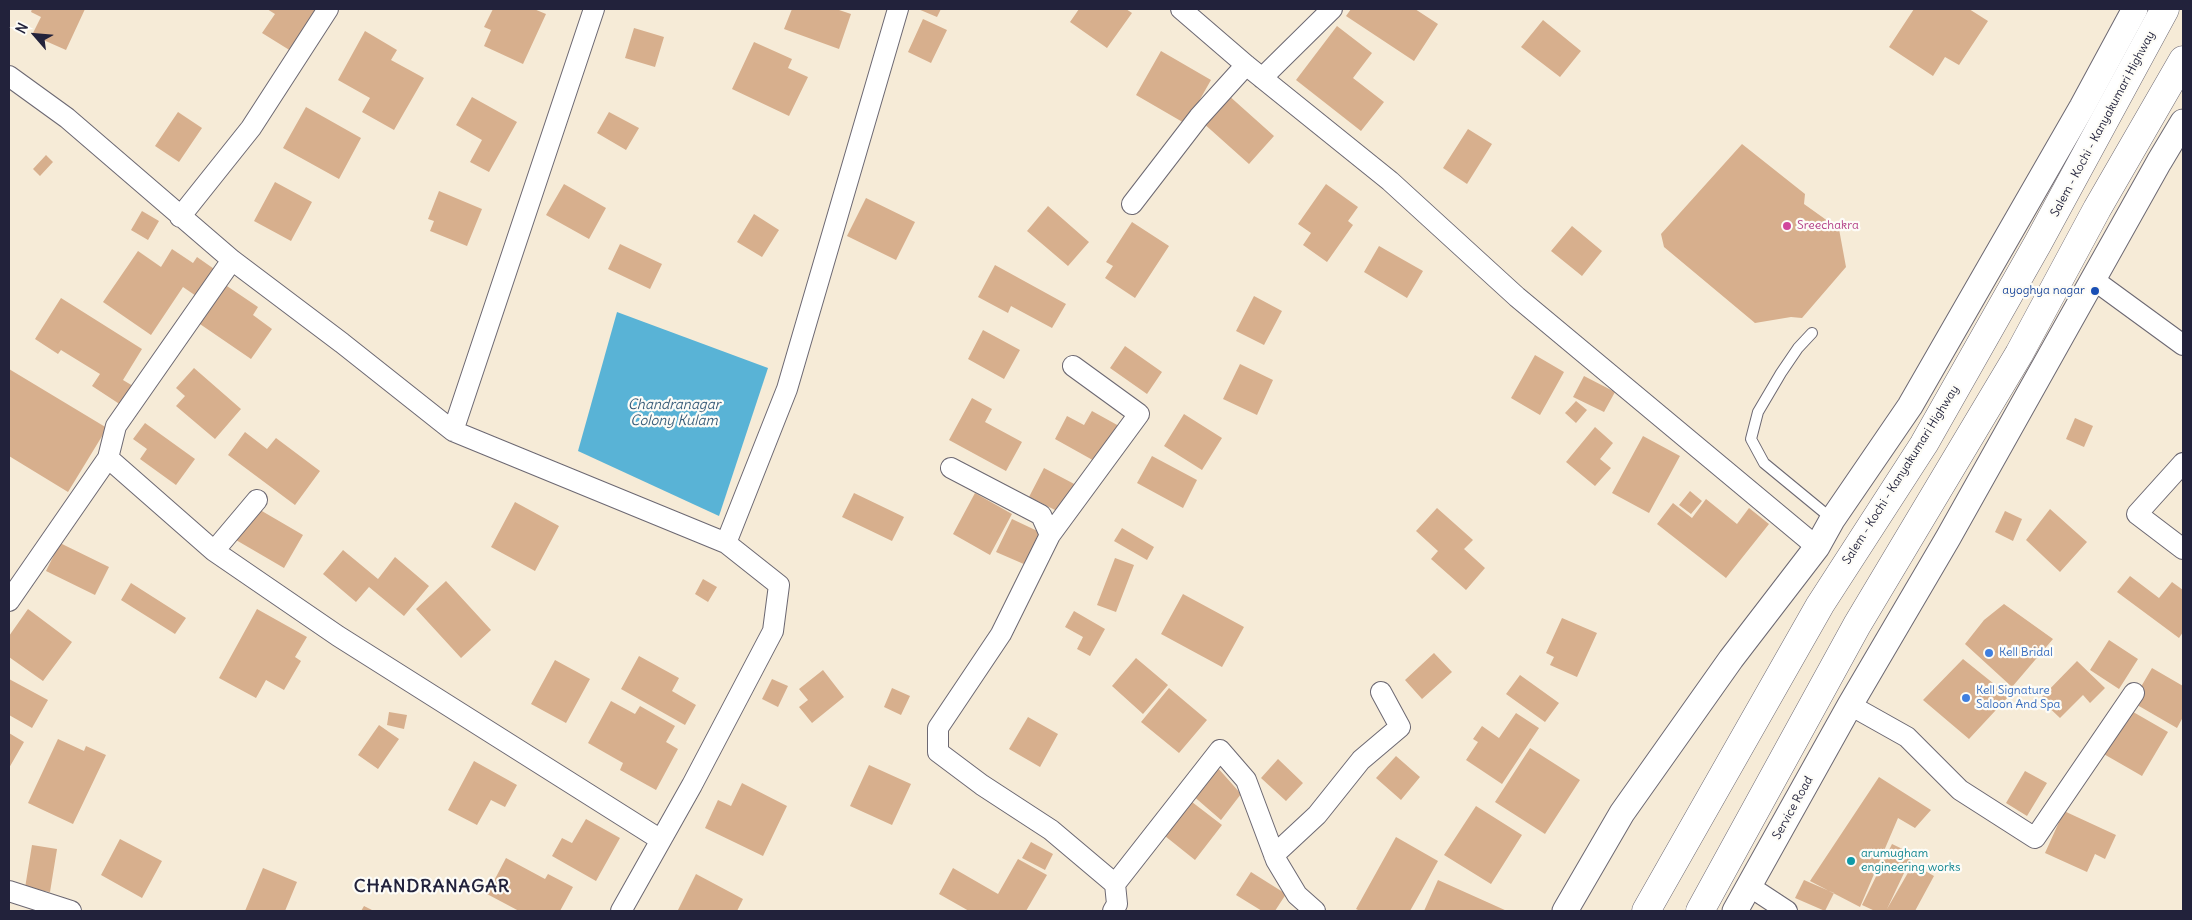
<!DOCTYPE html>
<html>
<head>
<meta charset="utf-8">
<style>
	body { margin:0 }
	#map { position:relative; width:2192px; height:920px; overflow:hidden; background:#f6ebd7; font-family:Delius,sans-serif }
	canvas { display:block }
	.frame { position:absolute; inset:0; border:10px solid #22223b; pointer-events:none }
	.north { position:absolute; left:10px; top:10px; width:50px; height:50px; -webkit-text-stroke:4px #fdfcf7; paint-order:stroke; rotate:297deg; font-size:14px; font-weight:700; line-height:20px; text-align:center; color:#22223b }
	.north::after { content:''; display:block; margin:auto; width:18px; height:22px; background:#22223b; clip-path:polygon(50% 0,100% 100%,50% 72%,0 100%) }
</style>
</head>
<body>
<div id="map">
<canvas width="2192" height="920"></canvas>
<div class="frame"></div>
<div class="north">N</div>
</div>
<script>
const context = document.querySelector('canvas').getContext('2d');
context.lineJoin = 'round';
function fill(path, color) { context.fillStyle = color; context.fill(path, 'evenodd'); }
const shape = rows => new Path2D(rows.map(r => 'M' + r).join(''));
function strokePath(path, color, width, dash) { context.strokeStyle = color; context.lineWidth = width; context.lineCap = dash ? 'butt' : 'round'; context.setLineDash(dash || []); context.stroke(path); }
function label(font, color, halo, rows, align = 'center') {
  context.font = font + ' Delius,sans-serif'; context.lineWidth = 4.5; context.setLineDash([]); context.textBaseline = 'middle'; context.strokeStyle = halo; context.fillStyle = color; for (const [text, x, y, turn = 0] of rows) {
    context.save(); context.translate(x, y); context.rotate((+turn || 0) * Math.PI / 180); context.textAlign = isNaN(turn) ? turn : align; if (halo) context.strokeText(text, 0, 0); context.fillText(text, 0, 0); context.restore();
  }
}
fill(shape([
	[617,312,768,368,719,516,578,451]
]), '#59b3d6');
fill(shape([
	[32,9,85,9,66,50,32,35,41,17,31,12],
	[267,9,318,9,291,51,262,33,275,14],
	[493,9,534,9,546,14,523,64,484,46,491,30,484,27],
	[792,9,836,9,851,14,839,49,784,29],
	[918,9,941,9,937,17],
	[1079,9,1126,9,1132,13,1107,48,1070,22],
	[1351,9,1415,9,1438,24,1414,61,1346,16],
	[1914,9,1969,9,1988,21,1959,65,1945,57,1933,76,1889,47],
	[923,19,947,30,931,63,908,52],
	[1543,20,1581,51,1560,77,1521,47],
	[1337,26,1372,53,1353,78,1384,102,1361,131,1296,80],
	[634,28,664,37,655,67,625,58],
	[365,31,397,50,391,60,424,78,394,130,362,112,370,98,338,80],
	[754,42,792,59,788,68,808,77,789,116,732,89],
	[1161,51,1211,80,1186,124,1136,95],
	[1227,94,1274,136,1249,164,1202,122],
	[472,97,517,122,489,172,470,162,482,140,456,125],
	[306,107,361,138,339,179,283,148],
	[178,112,202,128,179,162,155,146],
	[609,112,639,128,626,150,597,133],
	[1468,129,1492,144,1467,184,1443,168],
	[1742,144,1805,194,1804,204,1839,229,1846,267,1802,318,1791,317,1755,323,1664,247,1661,234],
	[46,155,53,162,40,176,33,169],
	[275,182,312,202,291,241,254,221],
	[564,184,606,208,589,239,546,215],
	[1326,184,1358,207,1348,221,1353,225,1327,262,1303,245,1311,233,1298,224],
	[439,191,482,209,467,246,430,231,434,221,428,219],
	[866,198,915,222,896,260,847,236],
	[1048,206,1089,242,1068,266,1027,231],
	[142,211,159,221,148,240,131,230],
	[754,214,779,230,762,257,737,242],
	[1132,222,1169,246,1135,298,1105,278,1113,266,1106,262],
	[1572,226,1602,251,1582,276,1551,251],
	[620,244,662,264,650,289,608,269],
	[1379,246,1423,271,1407,298,1364,272],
	[172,249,193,263,197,257,217,271,199,298,183,287,151,335,103,302,138,251,161,267],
	[995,265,1066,304,1052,328,1011,306,1008,313,978,297],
	[224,284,258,307,253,315,272,329,251,359,197,322],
	[1254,296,1282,311,1264,345,1236,331],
	[61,298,142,349,123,380,133,386,121,405,92,386,100,374,61,350,58,354,35,339],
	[983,330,1020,350,1004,379,968,359],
	[1125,346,1162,372,1147,394,1110,368],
	[1535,355,1564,372,1540,415,1511,398],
	[1240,364,1273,380,1257,415,1223,399],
	[194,368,241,409,215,439,176,406,185,396,176,388],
	[9,369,107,428,68,492,9,456],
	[1584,376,1615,392,1604,412,1573,397],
	[972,398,992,409,985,422,1022,442,1006,471,949,440],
	[1576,401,1587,410,1576,423,1565,413],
	[1092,411,1119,426,1098,463,1055,439,1067,416,1084,425],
	[1184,414,1222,438,1202,470,1164,446],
	[2075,418,2093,426,2084,447,2066,439],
	[145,423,195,459,176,485,140,459,147,449,133,439],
	[1595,427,1613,443,1600,459,1611,468,1595,486,1566,462],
	[245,432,267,449,276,438,320,471,295,505,228,455],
	[1643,436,1680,456,1649,513,1612,493],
	[1152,456,1197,480,1183,508,1137,483],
	[1044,468,1078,486,1063,514,1029,497],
	[1690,491,1702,501,1691,514,1679,505],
	[854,493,904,517,892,541,842,517],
	[975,493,1012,514,990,555,953,534],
	[1706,499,1737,524,1749,508,1769,524,1726,578,1657,524,1673,503,1692,518],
	[515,502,559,526,535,571,491,547],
	[255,507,303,535,284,568,236,540],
	[1437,508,1473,540,1464,549,1485,568,1466,590,1431,559,1438,551,1416,531],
	[2050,509,2087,542,2060,572,2026,540],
	[2005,511,2022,519,2013,541,1995,532],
	[1012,519,1048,536,1033,568,996,552],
	[1122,528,1154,547,1147,560,1114,541],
	[60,543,109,567,95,595,46,571],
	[343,550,378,579,395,557,429,586,404,616,369,587,356,602,323,574],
	[1115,558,1134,565,1116,612,1097,605],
	[2130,576,2159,598,2172,582,2183,590,2183,632,2179,638,2117,592],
	[703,579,717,587,708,602,695,594],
	[446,581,491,630,461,658,416,609],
	[131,583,186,618,175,634,121,600],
	[1183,594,1244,627,1222,667,1161,634],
	[2004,604,2053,639,2012,687,1965,644,1984,620],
	[28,609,72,642,43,681,9,657,9,636],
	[257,609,307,637,295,657,301,661,284,690,266,680,256,698,219,678],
	[1074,611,1105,629,1090,656,1077,649,1083,637,1065,627],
	[1562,618,1597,633,1577,677,1550,665,1554,657,1546,653],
	[2109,640,2138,659,2119,689,2090,670],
	[1434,653,1452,672,1422,699,1405,680],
	[639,656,679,678,672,691,696,705,685,725,621,689],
	[1136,658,1168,685,1143,714,1112,686],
	[1963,659,2009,696,1969,739,1923,700],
	[555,660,590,679,566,723,531,704],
	[2077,661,2105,688,2090,703,2083,695,2060,718,2040,699],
	[2152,668,2183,686,2183,717,2177,728,2132,702],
	[823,670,844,697,812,723,799,707,808,700,799,689],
	[1520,675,1559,703,1545,722,1506,694],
	[9,679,48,700,32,728,9,715],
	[772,679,788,686,778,707,762,699],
	[892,688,910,696,901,715,884,707],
	[1169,688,1207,720,1179,753,1141,722],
	[611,701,635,714,640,706,675,726,666,742,678,749,656,790,620,770,623,763,588,743],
	[2128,709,2168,732,2142,776,2102,753],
	[389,712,407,715,404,729,387,725],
	[1516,713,1539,728,1502,784,1466,760,1478,742,1473,739,1482,726,1499,738],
	[1028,717,1058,734,1040,767,1009,749],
	[379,725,399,739,378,769,358,755],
	[9,733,24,742,9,768],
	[58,739,84,751,86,746,106,755,73,824,28,803],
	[1530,748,1580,780,1545,834,1495,802],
	[1396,756,1420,777,1401,800,1376,778],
	[1278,759,1303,783,1286,801,1261,778],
	[474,761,517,785,505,807,491,800,477,825,448,810],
	[869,765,911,784,892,825,850,806],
	[1217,767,1241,794,1221,820,1191,794],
	[2025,771,2047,783,2027,816,2006,803],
	[1879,777,1931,810,1915,828,1898,818,1860,907,1810,881],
	[742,783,787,806,763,856,705,828,718,800,731,806],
	[1192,802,1222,825,1195,860,1165,836],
	[1476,806,1522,835,1491,884,1444,855],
	[2064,811,2116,835,2105,859,2095,854,2087,872,2045,853],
	[586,819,620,838,596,881,552,856,562,838,572,843],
	[1396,837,1438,861,1410,911,1360,911,1356,909],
	[120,839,162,861,142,898,101,875],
	[1031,842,1053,854,1045,870,1022,858],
	[1892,844,1913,854,1887,909,1913,864,1934,876,1915,911,1875,911,1862,905],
	[32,845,57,849,50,892,25,888],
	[506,858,545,879,548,874,573,887,560,911,519,911,487,894],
	[1018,859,1047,875,1026,911,969,911,939,894,953,868,998,894],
	[263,868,297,882,285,911,245,911],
	[1251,872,1286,894,1275,911,1262,911,1236,895],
	[696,874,743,899,737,911,678,910],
	[1438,880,1507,911,1424,911],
	[1804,880,1834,893,1825,911,1795,898],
	[364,906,374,911,361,911]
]), '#d7af8d');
const service = shape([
	[1812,333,1798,348,1781,373,1758,412,1751,439,1764,463,1832,519]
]);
const minor = shape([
	[594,9,453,431,726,543,779,585,773,631,692,785,621,911],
	[1181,9,1246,65,1390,181,1517,297,1817,547],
	[9,76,67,118,232,260,342,343,453,431],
	[1262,78,1332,9],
	[1132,204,1199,117,1246,65],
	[180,217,251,128,328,9],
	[2094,280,2183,345],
	[108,458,116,426,232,260],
	[2183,463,2137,514,2183,549],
	[951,468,1041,515,1050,535,1001,634,938,728,938,752,982,785,1051,830,1115,884,1117,904,1113,911],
	[1050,535,1139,414,1073,366],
	[726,543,787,389,898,9],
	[214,551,338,636,661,840],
	[9,601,108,458,214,551,257,500],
	[1850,705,1907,737,1960,790,2035,838,2134,693],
	[1274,855,1317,815,1361,760,1400,727,1381,692],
	[1115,884,1220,750,1246,780,1276,860,1297,895,1315,911],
	[1749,886,1787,911],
	[9,891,71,911]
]);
const tertiary = shape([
	[1565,911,1622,813,1731,659,1817,547,1832,520,1910,406,2082,107,2135,9],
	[1735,911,1850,705,1948,538,2159,162,2183,122]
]);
const trunk = shape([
	[1646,911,1820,605,1924,444,2038,243,2165,9],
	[1700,911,1857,625,2019,354,2097,209,2183,60]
]);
strokePath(service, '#6c6872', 12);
strokePath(minor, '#6c6872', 22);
strokePath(tertiary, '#6c6872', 27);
strokePath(trunk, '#6c6872', 29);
strokePath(service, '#fff', 10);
strokePath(minor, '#fff', 20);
strokePath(tertiary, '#fff', 25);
strokePath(trunk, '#fff', 28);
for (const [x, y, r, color] of [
	[1787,226,5,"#d1479c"],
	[2095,291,5,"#1a4fb4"],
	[1989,653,5,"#3f7fe0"],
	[1966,698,5,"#3f7fe0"],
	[1851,861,5,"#0f9aa8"]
]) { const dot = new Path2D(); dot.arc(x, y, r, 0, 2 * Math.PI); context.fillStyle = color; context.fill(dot); strokePath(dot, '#fdfcf7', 2); }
label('12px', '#22223b', '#fdfcf7', [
	["Salem - Kochi - Kanyakumari Highway",2103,124,-62],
	["Salem - Kochi - Kanyakumari Highway",1901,475,-58],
	["Service Road",1793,808,-61]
]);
label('12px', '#b23c85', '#fdfcf7', [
	["Sreechakra",1797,226]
], 'left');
label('12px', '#164399', '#fdfcf7', [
	["ayoghya nagar",2085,291]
], 'right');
label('12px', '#366cbe', '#fdfcf7', [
	["Kell Bridal",1999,653],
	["Kell Signature",1976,691],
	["Saloon And Spa",1976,705]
], 'left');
label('12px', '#0d838f', '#fdfcf7', [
	["arumugham",1861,854],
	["engineering works",1861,868]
], 'left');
label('italic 14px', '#385c79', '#fdfcf7', [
	["Chandranagar",674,405],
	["Colony Kulam",674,421]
]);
context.letterSpacing = '1px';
label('bold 18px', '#22223b', '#fdfcf7', [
	["CHANDRANAGAR",432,887]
]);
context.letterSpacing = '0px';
</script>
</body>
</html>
